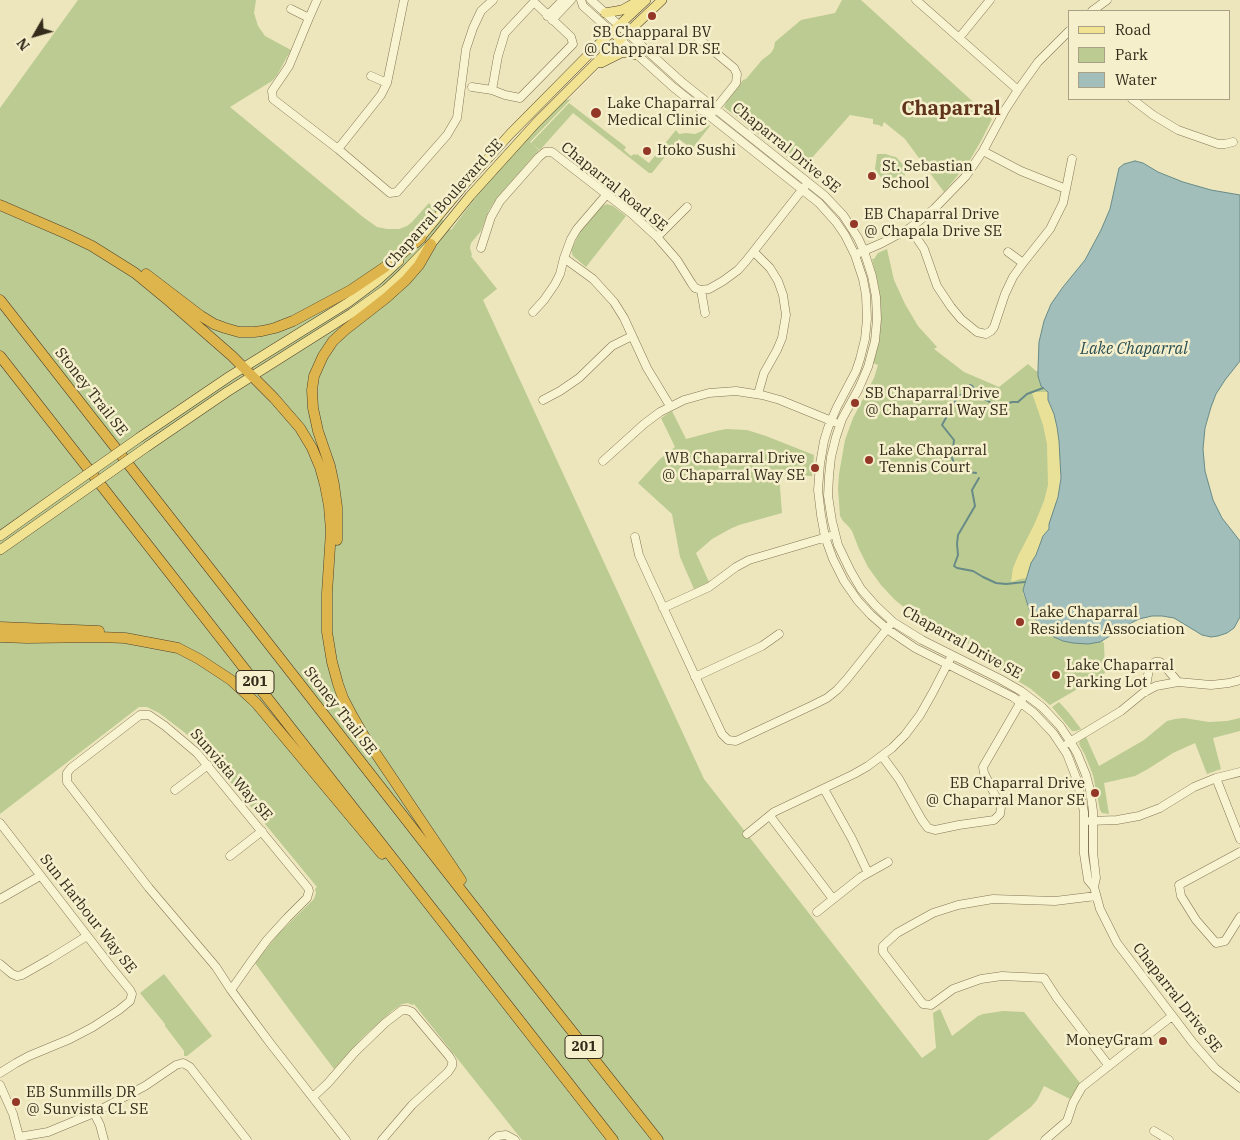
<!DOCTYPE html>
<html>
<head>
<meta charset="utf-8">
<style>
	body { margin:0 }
	#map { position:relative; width:1240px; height:1140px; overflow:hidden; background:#ede6bd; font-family:"IBM Plex Serif",serif }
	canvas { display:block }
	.legend { position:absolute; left:1068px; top:10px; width:162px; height:90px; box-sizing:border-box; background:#f5efcc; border:1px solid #a8a185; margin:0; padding:6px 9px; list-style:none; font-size:15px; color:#342b1b }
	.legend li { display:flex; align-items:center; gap:10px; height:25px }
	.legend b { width:25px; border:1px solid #a8a185 }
	.north { position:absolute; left:10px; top:10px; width:50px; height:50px; -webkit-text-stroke:4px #f5efcc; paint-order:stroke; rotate:232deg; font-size:14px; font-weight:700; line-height:20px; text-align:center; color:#342b1b }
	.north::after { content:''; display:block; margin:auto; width:18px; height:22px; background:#342b1b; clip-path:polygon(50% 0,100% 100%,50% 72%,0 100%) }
</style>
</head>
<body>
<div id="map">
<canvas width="1240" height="1140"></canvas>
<ul class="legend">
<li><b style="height:6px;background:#f2e393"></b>Road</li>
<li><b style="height:14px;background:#bbcb91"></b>Park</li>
<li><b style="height:14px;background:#a1beba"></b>Water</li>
</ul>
<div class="north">N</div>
</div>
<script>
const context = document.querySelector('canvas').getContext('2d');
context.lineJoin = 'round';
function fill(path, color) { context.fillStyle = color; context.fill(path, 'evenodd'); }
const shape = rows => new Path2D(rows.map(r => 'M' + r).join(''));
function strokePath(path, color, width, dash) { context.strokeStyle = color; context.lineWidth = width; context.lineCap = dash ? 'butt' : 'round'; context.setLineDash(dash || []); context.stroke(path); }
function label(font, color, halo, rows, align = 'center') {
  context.font = font + ' "IBM Plex Serif",serif'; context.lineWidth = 5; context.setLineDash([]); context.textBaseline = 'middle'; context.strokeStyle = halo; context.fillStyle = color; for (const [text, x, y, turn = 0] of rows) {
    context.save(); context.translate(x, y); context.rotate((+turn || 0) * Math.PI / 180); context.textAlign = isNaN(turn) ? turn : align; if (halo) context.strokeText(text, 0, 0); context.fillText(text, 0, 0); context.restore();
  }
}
fill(shape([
	[78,0,256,0,254,13,258,26,265,36,291,50,277,75,272,81,230,107,363,217,377,227,387,229,399,229,407,226,412,222,429,203,451,230,481,190,512,154,563,101,571,99,530,142,539,150,496,199,489,210,481,231,471,243,470,248,472,255,471,256,497,289,483,300,704,779,922,1058,936,1048,933,1013,940,1009,952,1036,978,1016,983,1014,1003,1011,1024,1012,1080,1083,1070,1099,1044,1086,1037,1100,1031,1107,988,1140,522,1140,414,1004,412,1005,408,1003,402,1004,392,1011,362,1038,334,1069,291,1012,255,963,278,934,314,899,316,893,315,889,317,887,204,750,184,732,159,713,147,707,139,707,0,814,0,108],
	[842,0,861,0,992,119,982,139,970,160,961,170,961,171,954,180,944,192,905,139,884,122,882,127,879,125,873,124,873,119,850,115,802,169,724,107,727,101,743,80,746,79,762,60,771,53,774,48,775,42,801,20,835,13],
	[569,103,626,147,624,150,631,156,634,154,636,155,637,154,649,163,676,130,679,134,686,133,695,134,702,131,709,125,710,126,692,149,679,139,652,173,649,173,573,113,540,150,531,143],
	[877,154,886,154,891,156,896,157,907,169,903,179,901,180,902,182,890,190,875,169],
	[607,204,613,206,626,216,586,267,573,256,571,250,581,230,602,206],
	[887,249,894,280,905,304,918,326,937,347,934,349,938,352,964,372,999,387,1028,364,1036,371,1038,371,1039,380,1043,388,1048,392,1056,506,1023,588,1023,593,1028,606,1033,617,1042,628,1050,634,1060,640,1073,643,1100,642,1102,641,1104,643,1105,673,1050,705,1031,689,1000,670,996,662,993,658,994,656,928,624,915,616,895,600,881,585,868,567,859,549,852,531,849,527,843,521,840,516,838,489,839,474,845,440,853,418,874,378,878,365,873,363,879,297,878,284,872,259,874,259,878,253],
	[672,411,686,439,716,431,726,429,747,430,766,436,814,455,812,476,780,475,780,488,782,513,739,525,730,529,712,539,696,553,709,582,694,589,680,557,672,514,638,483,660,459,675,447,661,418],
	[1059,702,1069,713,1081,729,1076,731,1072,731,1052,707],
	[1184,718,1209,722,1227,721,1240,718,1240,731,1213,738,1221,769,1207,774,1195,743,1173,753,1148,769,1135,776,1104,783,1109,814,1102,813,1100,810,1093,775,1085,755,1079,744,1080,741,1086,737,1099,766,1144,740,1167,721,1175,719],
	[164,974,212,1036,187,1056,184,1056,184,1051,165,1026,165,1024,140,993]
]), '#bbcb91');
fill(shape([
	[1035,392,1048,392,1048,400,1054,414,1059,441,1061,465,1059,490,1049,529,1043,536,1036,555,1031,563,1027,578,1020,579,1011,582,1013,568,1018,556,1034,525,1044,501,1048,485,1047,444,1043,425,1032,393]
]), '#eae199');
const water = shape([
	[1135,161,1143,163,1158,172,1183,182,1211,190,1240,195,1240,361,1225,380,1216,394,1211,407,1205,428,1203,449,1205,471,1213,500,1222,518,1240,541,1240,617,1234,628,1227,633,1218,636,1211,637,1202,635,1174,618,1162,616,1152,616,1139,619,1133,622,1100,642,1088,644,1073,643,1063,641,1054,637,1039,624,1030,612,1023,590,1031,563,1036,555,1043,536,1049,529,1049,524,1058,497,1061,478,1059,441,1057,427,1054,414,1048,400,1048,392,1041,386,1038,376,1038,369,1039,342,1044,321,1051,304,1063,287,1085,260,1101,230,1110,209,1119,168,1124,164,1135,161]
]);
fill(water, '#a1beba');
strokePath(water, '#688b88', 1);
strokePath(shape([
	[976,473,963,471,956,468,952,458,954,440,942,425,957,398,967,390,970,385,972,386,981,397,998,407,1012,402,1018,402,1027,394,1043,388],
	[979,478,972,490,975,506,958,535,957,544,958,555,954,566,957,568,973,571,983,577,996,583,1006,584,1025,582]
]), '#688b88', 2);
const minor = shape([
	[317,0,309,18,289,66,272,91,273,99,338,149,390,193,397,192,418,168,447,135,457,118,466,49,473,28,481,11,493,0],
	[581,0,583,6,673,87,819,203,836,222,845,235,855,255,863,279,866,295,867,319,865,339,860,359,856,371,837,407,828,428,824,441,820,464,818,490,821,515,825,537,833,559,844,581,858,601,871,615,887,629,915,648,1013,697,1034,713,1053,733,1067,754,1077,780,1084,812,1084,854,1088,880,1094,887,1100,909,1117,943,1193,1043,1215,1068,1240,1088],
	[591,0,683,83,825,196,843,215,858,238,864,251,872,276,876,297,877,319,875,341,868,367,859,388,842,419,836,437,831,457,829,476,828,496,832,521,838,545,850,570,861,589,875,605,893,622,922,640,1000,679,1021,691,1042,707,1060,726,1070,741,1077,753,1086,775,1090,790,1093,811,1093,852,1096,878,1094,887],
	[916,0,1018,90],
	[291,9,309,18],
	[1092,11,1107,0],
	[547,16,563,0],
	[552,20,571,0],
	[698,38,734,68,737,74,736,83,712,113],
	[959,38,990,0],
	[371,76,387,83],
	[472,87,492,90,505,95,520,98,573,44,571,37,534,2,505,33,498,56,492,90],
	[1132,99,1153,115,1178,130,1218,144,1225,144,1233,142],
	[338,149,381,95,387,83,404,0],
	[1066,189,1072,159],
	[607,194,577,229,571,239,564,258,593,279,614,302,624,318,647,368,670,406],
	[910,228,924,249,937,286,951,307,961,319,977,332,986,334,991,331,994,327,1005,294,1013,277,1023,263,1050,229,1063,203,1066,189,1021,171,983,151],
	[657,237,687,207],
	[481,248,491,217,500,201,539,157,545,152,552,152,632,214,657,237,677,260,692,284,695,288,701,290,705,313],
	[754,252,770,268,778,281,783,295,786,315,782,338,777,350,764,373,758,394],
	[1008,252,1023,263],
	[859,253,882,243,910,228,934,209,966,176,983,151,1005,110,1018,90,1038,62,1069,31],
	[701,290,709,289,723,281,738,270,746,261,805,186],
	[533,312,544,300,555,284,560,274,564,258],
	[543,400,560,391,579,378,612,346,632,336],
	[603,461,644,424,660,412,684,400,709,393,736,391,762,395,780,400,834,422],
	[635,537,639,555,649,577,722,734,728,740,736,741,813,705,827,698,837,690,847,679,890,625],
	[663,608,709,587,736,567,749,560,830,536],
	[695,677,762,646,779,634],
	[1145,692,1149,669,1151,665,1155,662,1160,662,1163,664,1178,682],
	[1068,743,1121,711,1143,693,1156,686,1178,682,1211,685,1229,683,1240,680],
	[882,756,899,779,922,820,928,828,935,830,959,825,994,820,1000,814,1001,807,984,773,983,767,1023,698],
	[1216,778,1240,839],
	[824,789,852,839,868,873],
	[175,790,208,765],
	[770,816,833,899],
	[1090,821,1117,820,1139,816,1160,808,1194,787,1216,778,1240,772],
	[0,823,112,968,130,990,132,994,130,1001,119,1010,93,1027,70,1039,29,1056,16,1063,0,1073],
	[747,834,774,812,854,774,868,766,892,748,905,735,920,715,933,692,950,659],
	[1240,852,1179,885,1181,896,1196,920,1216,943,1225,941,1240,917],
	[230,856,262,831],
	[1096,896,1055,901,993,899,958,905,933,913,897,933,883,946,883,952,923,1004,931,1005,953,989,981,979,1002,976,1044,978,1057,998,1109,1066],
	[0,899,40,876],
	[817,912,861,877,888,862],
	[0,964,12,974,17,976,22,975,50,959,87,936],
	[231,990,250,963,267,940,287,918,307,898,309,891,308,888,197,753,165,726,149,715,140,715,71,768,67,773,67,782,149,888,211,961,216,967,231,990,250,1016,270,1043,346,1140],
	[0,1085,13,1114,20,1140],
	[313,1097,328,1083,355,1052,385,1023,402,1010,407,1010,412,1012,449,1056,452,1061,452,1066,448,1072,412,1105,382,1140],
	[94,1113,100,1125,104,1140],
	[1154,1131,1169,1140],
	[19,1137,48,1132,94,1113,145,1086,176,1065,183,1063,190,1067,247,1140],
	[493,1140,498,1136,506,1135,515,1140],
	[1045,1140,1067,1121,1073,1103,1082,1087,1172,1016]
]);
const major = shape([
	[605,13,622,10,640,0],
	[601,63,623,52,637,55],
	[416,243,464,185,510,134,598,45,646,0],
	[140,437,230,376,349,302,377,281,399,261],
	[148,446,227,392,352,313,386,289,403,273,431,244,470,196,536,123,606,53,662,0],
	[0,536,66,489],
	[0,550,74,498]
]);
const highway = shape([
	[0,205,67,234,92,246,135,273,169,301,232,356,274,398,300,428,312,448,320,467,325,485,329,506,331,531,327,593,327,632,332,662,338,684,343,698,353,717,364,736,461,880],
	[146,274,201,316,214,324,225,328,239,332,254,332,262,331,275,328,293,321,351,290,385,267,421,238],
	[0,300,511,954,658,1140],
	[0,356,613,1140],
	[337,540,337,507,334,485,330,466,318,431,313,408,312,390,314,376,323,356,333,341,345,330,386,298,406,280,419,265,431,244],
	[0,627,99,631],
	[0,637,27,638,99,637,125,638,178,648,199,659,231,680,256,703,382,854]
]);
strokePath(minor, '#857656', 9);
strokePath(major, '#52432b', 10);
strokePath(highway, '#52432b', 11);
strokePath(minor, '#f8f3d0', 8);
strokePath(major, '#f2e393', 9);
strokePath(highway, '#deb54c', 10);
const majorBridge = shape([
	[66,489,140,437],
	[74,498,148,446]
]);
strokePath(majorBridge, '#52432b', 10, []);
strokePath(majorBridge, '#f2e393', 9);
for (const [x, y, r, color] of [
	[652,16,5,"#933727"],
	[596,113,6,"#933727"],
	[647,151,5,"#933727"],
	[872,176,5,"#933727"],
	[854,224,5,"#933727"],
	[855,403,5,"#933727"],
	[869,460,5,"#933727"],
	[815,468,5,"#933727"],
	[1020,622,5,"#933727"],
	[1056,675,5,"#933727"],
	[1095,793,5,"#933727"],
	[1163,1041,5,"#933727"],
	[16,1102,5,"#933727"]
]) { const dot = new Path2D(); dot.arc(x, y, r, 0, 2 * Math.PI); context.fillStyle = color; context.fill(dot); strokePath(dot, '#f5efcc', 2); }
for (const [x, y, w] of [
	[255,682,38],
	[584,1047,38]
]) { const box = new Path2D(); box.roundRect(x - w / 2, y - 11.5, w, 23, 4); context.fillStyle = '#f5efcc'; context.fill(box); strokePath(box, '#342b1b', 1); }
label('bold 14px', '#342b1b', null, [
	["201",255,682],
	["201",584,1047]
]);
label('15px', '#342b1b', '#f5efcc', [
	["SB Chapparal BV",652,33,"center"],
	["@ Chapparal DR SE",652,50,"center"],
	["Lake Chaparral",607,104],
	["Medical Clinic",607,121],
	["Itoko Sushi",657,151],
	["St. Sebastian",882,167],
	["School",882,184],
	["EB Chaparral Drive",864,215],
	["@ Chapala Drive SE",864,232],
	["SB Chaparral Drive",865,394],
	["@ Chaparral Way SE",865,411],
	["Lake Chaparral",879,451],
	["Tennis Court",879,468],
	["WB Chaparral Drive",805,459,"right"],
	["@ Chaparral Way SE",805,476,"right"],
	["Lake Chaparral",1030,613],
	["Residents Association",1030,630],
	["Lake Chaparral",1066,666],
	["Parking Lot",1066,683],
	["EB Chaparral Drive",1085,784,"right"],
	["@ Chaparral Manor SE",1085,801,"right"],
	["MoneyGram",1153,1041,"right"],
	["EB Sunmills DR",26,1093],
	["@ Sunvista CL SE",26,1110]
], 'left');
label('15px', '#342b1b', '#f5efcc', [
	["Chaparral Drive SE",786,148,39],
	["Chaparral Road SE",614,187,39],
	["Chaparral Boulevard SE",444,204,-48],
	["Stoney Trail SE",91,392,52],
	["Chaparral Drive SE",962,643,29],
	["Stoney Trail SE",340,711,52],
	["Sunvista Way SE",231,775,49],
	["Sun Harbour Way SE",88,914,52],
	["Chaparral Drive SE",1177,998,52]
]);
label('italic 16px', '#2a5054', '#f5efcc', [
	["Lake Chaparral",1134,349]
]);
label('bold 20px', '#60341b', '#f5efcc', [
	["Chaparral",951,109]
]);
</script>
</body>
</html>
